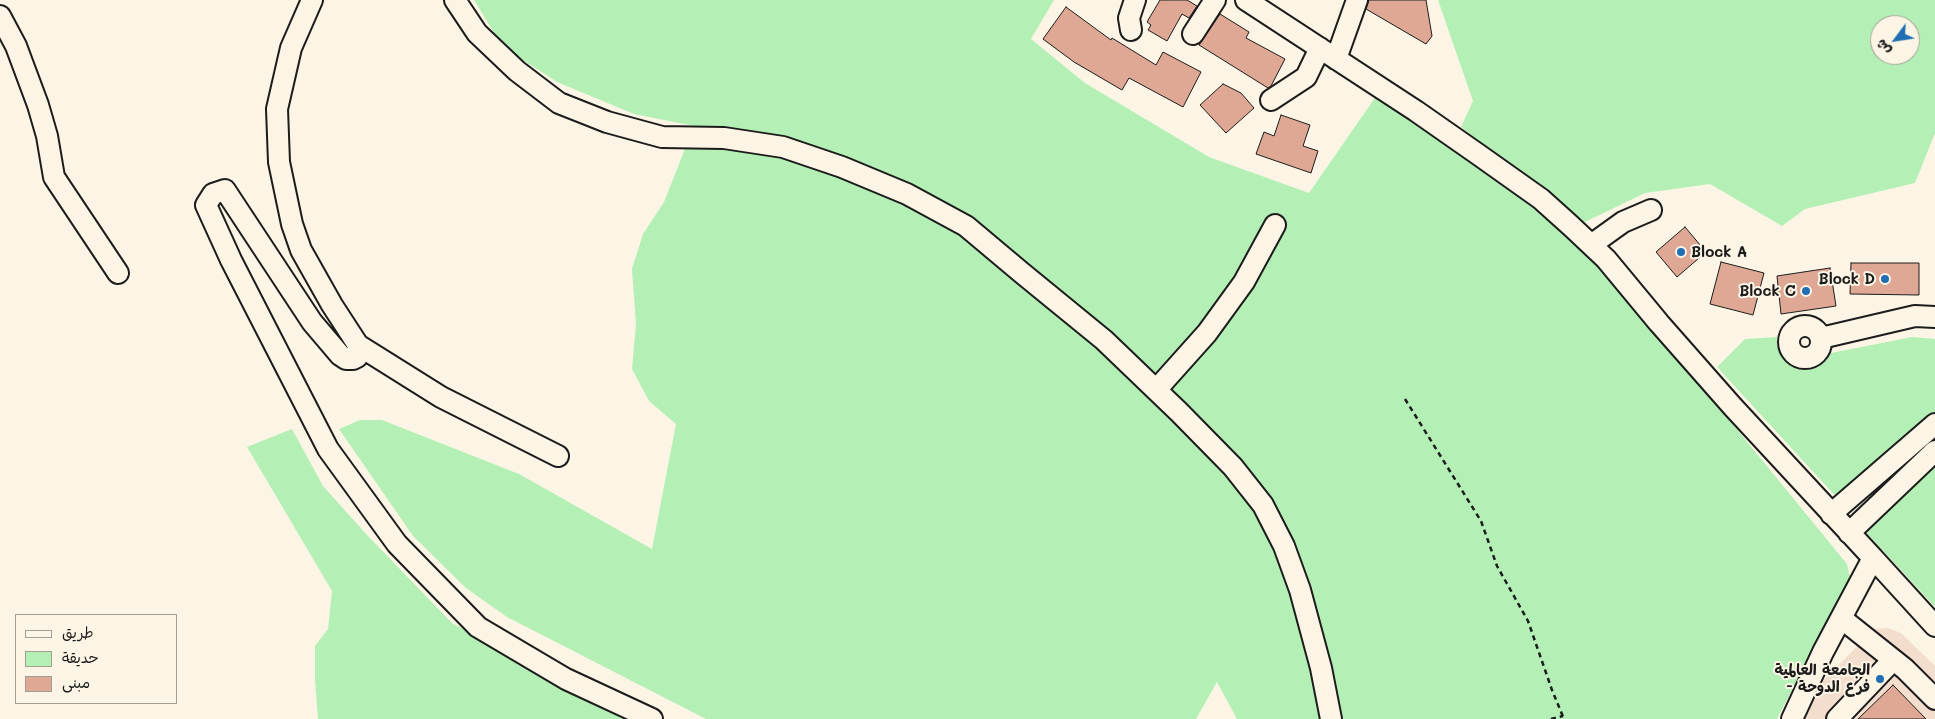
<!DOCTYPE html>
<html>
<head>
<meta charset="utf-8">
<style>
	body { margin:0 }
	#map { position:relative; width:1935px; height:719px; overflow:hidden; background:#fcf5e5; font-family:Mali,"Playpen Sans Arabic",sans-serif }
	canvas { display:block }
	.legend { position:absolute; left:15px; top:614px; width:162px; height:90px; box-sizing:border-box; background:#fcf5e5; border:1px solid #a29e95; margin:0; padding:6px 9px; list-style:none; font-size:15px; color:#1c1c1c }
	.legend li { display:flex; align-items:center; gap:10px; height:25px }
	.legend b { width:25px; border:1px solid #a29e95 }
	.north { position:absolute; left:1870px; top:15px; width:50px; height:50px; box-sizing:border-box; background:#fcf5e5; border:1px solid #a29e95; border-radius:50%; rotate:239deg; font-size:14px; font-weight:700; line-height:20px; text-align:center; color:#1c1c1c }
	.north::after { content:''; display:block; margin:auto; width:18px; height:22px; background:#1f6fb2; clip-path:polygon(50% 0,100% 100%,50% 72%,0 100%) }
</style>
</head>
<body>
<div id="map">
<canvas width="1935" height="719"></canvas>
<ul class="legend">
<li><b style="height:6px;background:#fcf5e5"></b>طريق</li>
<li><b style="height:14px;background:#b4f0b5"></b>حديقة</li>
<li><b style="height:14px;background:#dea895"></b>مبنى</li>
</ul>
<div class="north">ش</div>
</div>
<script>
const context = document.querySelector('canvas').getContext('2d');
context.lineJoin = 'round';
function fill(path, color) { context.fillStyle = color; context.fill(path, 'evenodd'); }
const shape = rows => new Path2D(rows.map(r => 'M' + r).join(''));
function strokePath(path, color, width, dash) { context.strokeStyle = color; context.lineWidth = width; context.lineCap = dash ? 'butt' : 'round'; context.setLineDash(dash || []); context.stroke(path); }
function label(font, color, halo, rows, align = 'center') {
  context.font = font + ' Mali,"Playpen Sans Arabic",sans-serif'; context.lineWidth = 4; context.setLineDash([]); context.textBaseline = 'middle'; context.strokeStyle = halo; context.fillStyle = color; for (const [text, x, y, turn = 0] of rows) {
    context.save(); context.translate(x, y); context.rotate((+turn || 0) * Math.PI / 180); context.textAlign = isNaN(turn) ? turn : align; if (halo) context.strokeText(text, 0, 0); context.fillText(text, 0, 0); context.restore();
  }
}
fill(shape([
	[1888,628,1901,633,1935,666,1935,719,1801,719,1812,692,1874,629]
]), '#f3decd');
fill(shape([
	[474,0,1054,0,1031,39,1085,83,1209,157,1309,193,1379,92,1484,172,1521,197,1600,262,1847,564,1850,577,1777,719,1237,719,1217,682,1196,719,706,719,507,617,466,588,413,536,339,429,360,420,382,420,519,474,652,549,676,424,649,401,632,369,636,324,632,269,643,234,664,202,694,126,634,114,557,82,523,60,496,36],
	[1438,0,1935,0,1935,133,1915,183,1805,209,1782,226,1710,184,1645,193,1583,223,1461,127,1473,101],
	[1880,25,1910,25,1910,55,1880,55],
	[1777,337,1777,347,1784,356,1794,365,1806,366,1813,364,1821,355,1912,337,1935,339,1935,414,1839,500,1717,367,1745,339],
	[292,429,323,486,368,536,452,623,631,719,318,719,315,680,315,646,328,629,332,591,247,447],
	[1935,461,1935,607,1862,528]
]), '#b4f0b5');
const building = shape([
	[1160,0,1187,0,1197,6,1189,18,1182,14,1167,41,1148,30,1151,25,1147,22,1160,0],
	[1369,0,1426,0,1432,36,1426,44,1366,9,1369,0],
	[1066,7,1111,40,1112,38,1156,65,1163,52,1201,72,1183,107,1129,78,1122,90,1074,62,1043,39,1066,7],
	[1220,14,1249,32,1246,38,1285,59,1271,86,1268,88,1199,45,1220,14],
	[1223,84,1241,93,1254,108,1226,133,1200,105,1223,84],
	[1281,115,1310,125,1303,146,1318,151,1311,173,1256,154,1264,132,1274,136,1281,115],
	[1685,227,1706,252,1677,277,1656,252,1685,227],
	[1721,262,1764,273,1753,315,1710,304,1721,262],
	[1851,263,1919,263,1919,295,1850,294,1851,263],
	[1830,268,1836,306,1781,314,1777,276,1830,268],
	[1893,685,1926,719,1858,719,1893,685]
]);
fill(building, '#dea895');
strokePath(building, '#1c1c1c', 1);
const minor = shape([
	[312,0,291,48,277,109,279,162,292,224,301,250,332,305,358,345,441,397,558,456],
	[455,0,477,33,517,71,559,103,607,122,662,137,724,138,783,147,842,167,907,194,966,226,1022,273,1104,340,1179,412,1233,467,1263,505,1284,546,1300,590,1321,668,1331,719],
	[1246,0,1416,111,1479,155,1541,199,1571,226,1606,259,1659,323,1733,407,1873,558,1823,652,1792,719],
	[0,16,16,46,38,105,47,136,54,177,118,273],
	[1131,30,1129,18,1135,0],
	[1193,34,1215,0],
	[1336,59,1357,0],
	[1271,100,1306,77,1320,48],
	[1591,245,1623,222,1651,210],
	'1789 342a16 16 0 1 1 32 0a16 16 0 1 1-32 0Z',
	[1821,338,1915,316,1935,317],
	[358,345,357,357,353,359,346,359,340,355,312,322,225,190,213,194,206,205,231,260,328,449,397,544,478,627,566,679,652,719],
	[1156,390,1207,333,1244,282,1275,225],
	[1831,514,1935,424],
	[1849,533,1935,451],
	[1873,558,1935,626],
	[1841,618,1905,669,1935,699],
	[1837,719,1893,660]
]);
strokePath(minor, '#1c1c1c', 24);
strokePath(shape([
	[1405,399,1481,521,1497,566,1528,621,1552,690,1564,719],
	[1551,719,1563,716]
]), '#1c1c1c', 2.5, [5, 4]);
strokePath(minor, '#fcf5e5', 20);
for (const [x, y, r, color] of [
	[1681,252,5,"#1f6fb2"],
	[1885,279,5,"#1f6fb2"],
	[1806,291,5,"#1f6fb2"],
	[1880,679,5,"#1f6fb2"]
]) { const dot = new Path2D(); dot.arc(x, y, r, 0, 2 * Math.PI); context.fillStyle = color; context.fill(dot); strokePath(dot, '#fcf5e5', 2); }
label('bold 15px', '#1c1c1c', '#fcf5e5', [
	["Block A",1691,252,"left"],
	["Block D",1875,279],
	["Block C",1796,291],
	["الجامعة العالمية",1870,670],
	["- فرع الدوحة",1870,687]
], 'right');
</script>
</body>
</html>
